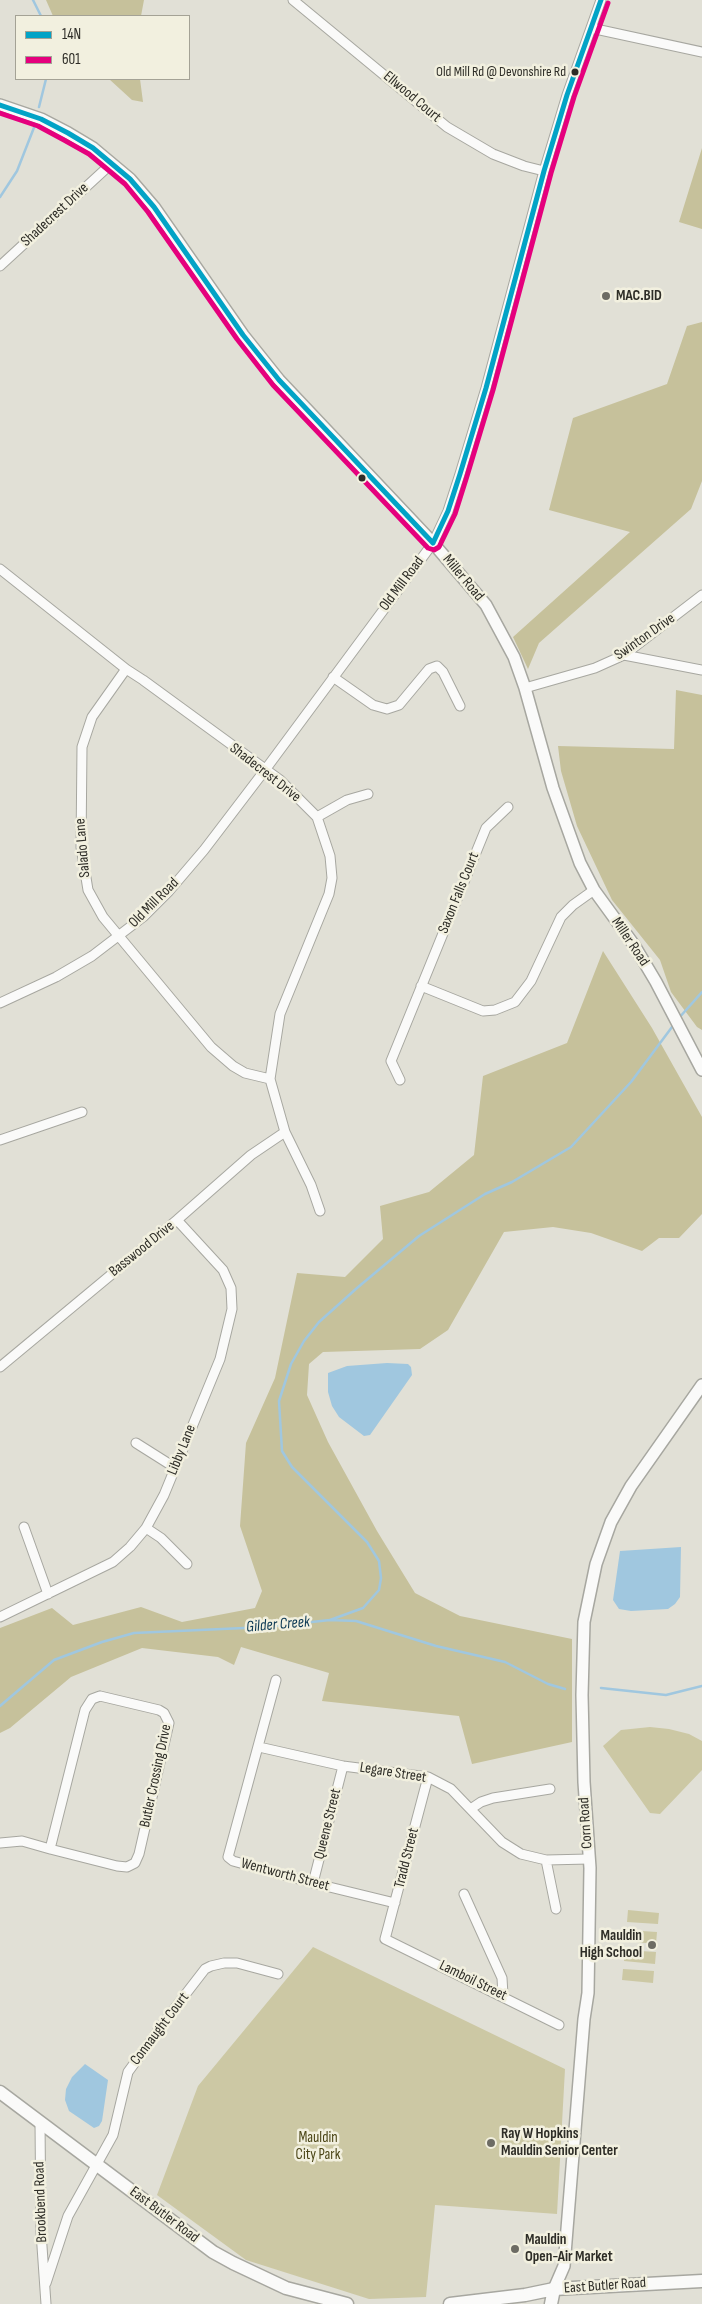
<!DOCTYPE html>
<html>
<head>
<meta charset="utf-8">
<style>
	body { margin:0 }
	#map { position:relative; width:702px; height:2304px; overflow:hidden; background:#e1e0d6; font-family:"Sofia Sans Condensed",sans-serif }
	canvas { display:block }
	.legend { position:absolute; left:15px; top:15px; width:175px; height:65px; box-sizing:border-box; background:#f2f0df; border:1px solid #a4a295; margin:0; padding:6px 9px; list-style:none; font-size:15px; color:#2e2d27 }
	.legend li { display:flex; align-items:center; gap:10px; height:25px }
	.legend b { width:25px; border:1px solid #a4a295 }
</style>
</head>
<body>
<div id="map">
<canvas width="702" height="2304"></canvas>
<ul class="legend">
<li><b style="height:6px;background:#02a3c6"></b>14N</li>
<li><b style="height:6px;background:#e5007d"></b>601</li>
</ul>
</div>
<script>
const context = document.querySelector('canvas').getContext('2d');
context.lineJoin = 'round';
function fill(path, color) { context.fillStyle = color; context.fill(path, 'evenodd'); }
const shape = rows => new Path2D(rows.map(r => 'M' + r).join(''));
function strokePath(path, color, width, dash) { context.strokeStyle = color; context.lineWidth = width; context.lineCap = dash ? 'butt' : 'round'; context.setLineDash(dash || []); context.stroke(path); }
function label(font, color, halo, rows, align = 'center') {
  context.font = font + ' "Sofia Sans Condensed",sans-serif'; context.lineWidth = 5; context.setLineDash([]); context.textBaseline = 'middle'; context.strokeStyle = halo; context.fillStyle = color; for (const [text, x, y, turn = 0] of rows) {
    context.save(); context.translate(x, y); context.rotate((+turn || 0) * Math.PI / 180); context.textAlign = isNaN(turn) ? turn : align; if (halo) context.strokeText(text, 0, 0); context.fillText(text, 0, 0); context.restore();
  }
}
fill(shape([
	[650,1727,669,1729,689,1734,702,1741,702,1770,660,1814,650,1813,603,1746,621,1730],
	[628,1910,659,1913,658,1924,627,1922],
	[626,1930,657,1932,656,1944,625,1941],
	[313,1947,565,2069,557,2214,435,2205,426,2297,369,2299,246,2260,157,2195,198,2086],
	[625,1950,656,1952,655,1964,624,1961],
	[623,1969,654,1971,653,1983,622,1980]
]), '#ccc8a4');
fill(shape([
	[46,0,144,0,141,16,53,16],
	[109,79,140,79,143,102,132,100],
	[702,148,702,229,679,222],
	[702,322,702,481,691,509,539,643,528,669,513,637,630,532,549,510,573,418,667,384,687,326],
	[676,690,702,695,702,1030,697,1027,671,992,660,960,612,900,577,826,561,771,558,746,674,749],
	[603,951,652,1028,702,1117,702,1214,679,1238,659,1238,642,1251,591,1233,553,1227,504,1232,448,1330,420,1349,323,1352,309,1364,307,1395,328,1442,377,1531,415,1593,460,1616,572,1639,572,1742,472,1764,459,1716,322,1701,329,1673,241,1647,234,1665,218,1657,142,1648,71,1677,10,1728,0,1733,0,1628,52,1608,73,1625,141,1607,182,1622,255,1608,262,1591,240,1526,246,1443,275,1378,297,1273,345,1277,383,1239,380,1206,429,1192,474,1155,483,1076,567,1043]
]), '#c6c19b');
fill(shape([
	[387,1363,408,1364,411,1367,412,1375,370,1435,364,1436,339,1417,332,1406,328,1392,328,1373,347,1366],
	[681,1547,680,1597,675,1604,668,1609,631,1611,619,1609,613,1600,620,1551],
	[85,2064,108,2080,102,2121,99,2126,94,2128,69,2111,65,2100,66,2089,72,2077]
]), '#a0c7df');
strokePath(shape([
	[33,0,41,16],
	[39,107,46,79],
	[0,197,17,171,35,125],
	[678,1019,702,992],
	[330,1620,363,1608,379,1590,381,1578,379,1561,367,1542,292,1467,282,1451,279,1401,291,1364,304,1341,319,1322,357,1288,419,1236,485,1194,512,1182,571,1147,631,1082,675,1023],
	[601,1688,666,1695,702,1686],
	[0,1706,54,1660,102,1642,134,1633,266,1627,330,1620,356,1621,436,1646,505,1662,548,1684,565,1689]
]), '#a0c7df', 2.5);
const minor = shape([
	[293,0,447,127,493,154,524,166,544,171],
	[591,28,702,52],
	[0,266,111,164],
	[0,569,126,669,143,680,280,780,317,817,330,856,332,878,329,894,280,1014,270,1079,285,1132,311,1185,320,1211],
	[624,655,702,670],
	[126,669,92,717,82,747,81,847,88,890,103,917,211,1047,233,1066,245,1073,270,1079],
	[333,677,373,705,387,709,399,705,429,669,437,666,443,672,460,706],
	[525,688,595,668,624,655,702,595],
	[317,817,347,800,368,794],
	[421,986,483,1011,495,1010,515,1002,531,981,561,917,573,905,594,890],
	[0,1003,56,977,92,956,143,917,169,891,204,850,265,770,433,543,448,511,460,474,486,388,544,171,567,95,601,0],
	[400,1080,391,1061,486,828,508,807],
	[0,1140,82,1112],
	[0,1367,177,1220,251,1155,285,1132],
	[136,1443,174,1467],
	[24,1527,48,1594],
	[146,1528,161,1538,187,1564],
	[0,1617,113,1562,130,1547,146,1528,164,1495,220,1359,232,1309,231,1288,223,1270,177,1220],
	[276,1680,228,1857,233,1861,313,1883,395,1903],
	[100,1696,159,1710,164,1713,169,1723,139,1854,135,1863,127,1867,117,1866,50,1849,85,1710,92,1699,100,1696],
	[259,1747,343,1766,428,1777,451,1789,502,1842,521,1854,546,1860,589,1859],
	[428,1777,385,1939,559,2025],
	[472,1808,481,1802,493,1798,550,1789],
	[0,1843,22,1841,50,1849],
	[546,1860,556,1909],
	[313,1883,343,1766],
	[464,1894,502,1978,503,1995],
	[40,2122,41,2232,46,2304],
	[46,2283,68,2216,113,2135,128,2072,171,2013,205,1969,211,1966,224,1963,237,1963,278,1974]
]);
const tertiary = shape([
	[0,105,41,119,68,133,93,148,130,179,154,207,243,335,279,380,433,543,486,605,514,657,525,688,553,788,580,863,594,890,634,945,656,982,702,1070],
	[554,2289,564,2266,584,2019,588,1993,590,1868,584,1782,582,1695,584,1622,596,1564,611,1522,631,1486,702,1385]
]);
const secondary = shape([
	[0,2092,213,2252,233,2263,286,2288,347,2304],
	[450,2304,525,2295,554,2289,702,2281],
	[551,2304,554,2289]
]);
strokePath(minor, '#a7a7a0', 11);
strokePath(tertiary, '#a7a7a0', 14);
strokePath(secondary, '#a7a7a0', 15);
strokePath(minor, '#fafaf9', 9);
strokePath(tertiary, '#fafaf9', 11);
strokePath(secondary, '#fafaf9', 12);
strokePath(shape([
	[0,105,41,119,68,133,93,148,130,179,154,207,243,335,279,380,433,543],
	[433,543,448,511,460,474,486,388,544,171,567,95,601,0]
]), '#02a3c6', 5);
strokePath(shape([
	[0,113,38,126,64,140,89,154,125,184,148,212,237,339,273,385,428,548,434,550,439,547,455,514,467,476,493,390,551,173,574,97,608,3]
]), '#e5007d', 5);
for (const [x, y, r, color] of [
	[575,72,4.5,"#2e2d27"],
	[606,296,5,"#6d6c64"],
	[362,478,4.5,"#2e2d27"],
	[652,1945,5,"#6d6c64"],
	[491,2143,5,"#6d6c64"],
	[515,2249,5,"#6d6c64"]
]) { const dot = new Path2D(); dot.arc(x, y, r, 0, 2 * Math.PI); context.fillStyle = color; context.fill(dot); strokePath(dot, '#f2f0df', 2); }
label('14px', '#2e2d27', '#f2f0df', [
	["Old Mill Rd @ Devonshire Rd",566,72]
], 'right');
label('15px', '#2e2d27', '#f2f0df', [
	["Ellwood Court",412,97,40],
	["Shadecrest Drive",55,215,-43],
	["Miller Road",463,578,50],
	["Old Mill Road",402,584,-53],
	["Swinton Drive",645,637,-35],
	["Shadecrest Drive",265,773,38],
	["Salado Lane",83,848,-95],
	["Saxon Falls Court",459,893,-68],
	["Old Mill Road",154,903,-45],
	["Miller Road",630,942,56],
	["Basswood Drive",142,1249,-39],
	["Libby Lane",182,1450,-68],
	["Legare Street",393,1773,9],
	["Butler Crossing Drive",156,1776,-78],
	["Corn Road",586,1823,-94],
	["Queene Street",328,1824,-76],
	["Tradd Street",407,1858,-76],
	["Wentworth Street",285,1875,15],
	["Lamboil Street",473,1981,26],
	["Connaught Court",160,2029,-53],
	["Brookbend Road",41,2202,-92],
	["East Butler Road",164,2215,37],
	["East Butler Road",605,2286,-4]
]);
label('bold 15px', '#2e2d27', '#f2f0df', [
	["MAC.BID",616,296],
	["Mauldin",642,1936,"right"],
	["High School",642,1953,"right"],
	["Ray W Hopkins",501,2134],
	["Mauldin Senior Center",501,2151],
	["Mauldin",525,2240],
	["Open-Air Market",525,2257]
], 'left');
label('15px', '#4b4516', '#f2f0df', [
	["Mauldin",318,2138],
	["City Park",318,2155]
]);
label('italic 16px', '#0c3954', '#f2f0df', [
	["Gilder Creek",278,1625,-5]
]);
</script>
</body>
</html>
